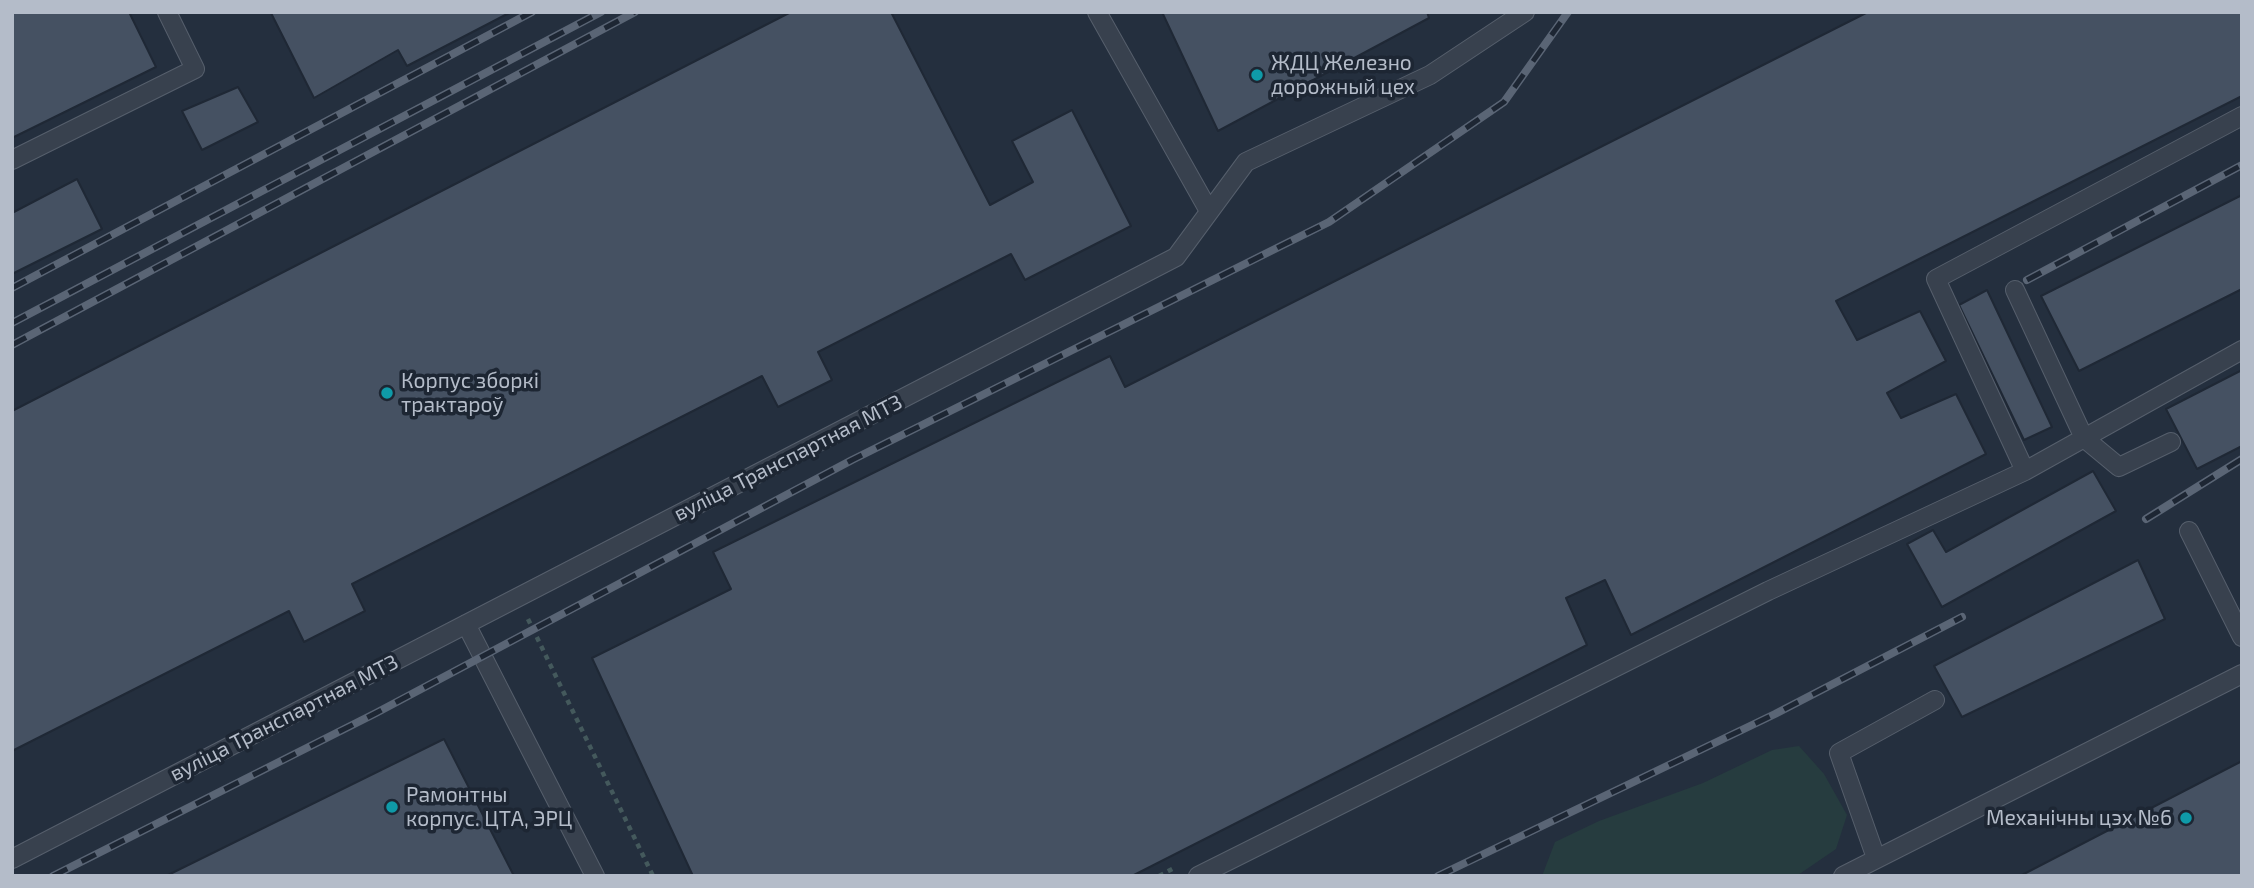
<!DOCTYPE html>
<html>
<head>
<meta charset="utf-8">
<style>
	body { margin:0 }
	#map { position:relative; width:2254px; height:888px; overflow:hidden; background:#242f3e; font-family:"Exo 2",sans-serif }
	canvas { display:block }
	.frame { position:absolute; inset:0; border:14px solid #b4bcc9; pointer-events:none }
</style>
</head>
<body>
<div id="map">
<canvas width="2254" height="888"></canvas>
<div class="frame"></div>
</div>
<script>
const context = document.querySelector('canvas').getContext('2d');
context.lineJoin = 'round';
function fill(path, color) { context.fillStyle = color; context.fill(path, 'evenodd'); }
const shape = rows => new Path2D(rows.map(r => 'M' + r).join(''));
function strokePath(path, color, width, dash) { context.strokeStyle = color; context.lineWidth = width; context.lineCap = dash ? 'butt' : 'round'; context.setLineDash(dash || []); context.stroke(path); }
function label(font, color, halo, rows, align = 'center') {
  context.font = font + ' "Exo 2",sans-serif'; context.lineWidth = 7; context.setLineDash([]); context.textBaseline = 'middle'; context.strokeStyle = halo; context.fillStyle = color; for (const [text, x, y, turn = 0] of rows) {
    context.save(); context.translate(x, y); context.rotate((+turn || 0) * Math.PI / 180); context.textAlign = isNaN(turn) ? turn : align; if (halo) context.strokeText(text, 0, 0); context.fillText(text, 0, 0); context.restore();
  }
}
fill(shape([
	[1799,746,1824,774,1847,815,1836,849,1798,875,1542,876,1555,842,1599,821,1703,783,1772,750]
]), '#263c3f');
const building = shape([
	[12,12,129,12,156,67,12,138,12,12],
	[511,12,407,66,398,50,314,98,271,13,511,12],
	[791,12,891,12,990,205,1033,182,1012,141,1072,110,1131,226,1025,280,1011,254,818,352,832,380,778,407,762,376,352,584,365,611,304,642,289,611,12,751,12,411,791,12],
	[1162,12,1427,12,1429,18,1218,131,1162,12],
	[1868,12,2242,12,2242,96,1836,301,1857,340,1920,311,1946,361,1887,393,1901,418,1956,394,1986,454,1631,635,1605,580,1566,598,1587,645,1132,876,693,876,592,658,731,589,713,552,1110,356,1125,387,1868,12],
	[238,87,258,122,202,150,182,111,238,87],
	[77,179,102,229,12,274,12,213,77,179],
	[2242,195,2242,289,2079,371,2041,296,2242,195],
	[1987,290,2052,427,2024,440,1959,305,1987,290],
	[2242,370,2242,446,2197,469,2166,409,2242,370],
	[2093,471,2116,511,1942,607,1907,544,1933,530,1946,552,2093,471],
	[2138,560,2165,619,1962,717,1934,666,2138,560],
	[444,739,514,876,166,876,444,739],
	[2242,761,2242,876,2020,876,2242,761]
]);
fill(building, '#455162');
strokePath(building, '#1f2835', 2);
const lane = shape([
	[1097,12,1209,211],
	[12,160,195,69,167,12],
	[2015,290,2084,438,2119,467,2171,442],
	[2025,471,2242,350],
	[2189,531,2242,637],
	[466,624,595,876],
	[1876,858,1839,753,1935,700],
	[12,859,1176,257,1246,162,1430,75,1525,12],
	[1198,876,1768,591,2025,471,1936,279,2242,116],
	[1843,876,2242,674]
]);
strokePath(lane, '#565f6c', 20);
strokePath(shape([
	[528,619,653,876],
	[1159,876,1174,868]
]), '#44595c', 4.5, [5, 5]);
strokePath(lane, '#38414e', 18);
const rail = shape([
	[2027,280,2242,165],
	[12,288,532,12],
	[12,323,601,12],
	[12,345,635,12],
	[2146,519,2242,459],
	[53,876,376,713,852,460,1329,222,1504,102,1568,12],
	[1438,876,1775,714,1962,617]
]);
strokePath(rail, '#5a6575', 8);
strokePath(rail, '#1d2633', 5, [16]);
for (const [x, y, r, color] of [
	[1257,75,7,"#0f9aa8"],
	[387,393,7,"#0f9aa8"],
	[392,807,7,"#0f9aa8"],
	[2186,818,7,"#0f9aa8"]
]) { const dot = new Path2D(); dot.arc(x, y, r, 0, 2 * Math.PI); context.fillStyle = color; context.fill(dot); strokePath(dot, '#1d2633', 2.5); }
label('21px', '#b4bcc9', '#1d2633', [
	["ЖДЦ Железно",1271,63],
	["дорожный цех",1271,87],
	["Корпус зборкі",401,381],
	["трактароў",401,405],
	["Рамонтны",406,795],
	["корпус. ЦТА, ЭРЦ",406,819],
	["Механічны цэх №6",2172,818,"right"]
], 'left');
label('21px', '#b4bcc9', '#1d2633', [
	["вуліца Транспартная МТЗ",788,458,-27],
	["вуліца Транспартная МТЗ",284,718,-27]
]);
</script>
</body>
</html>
